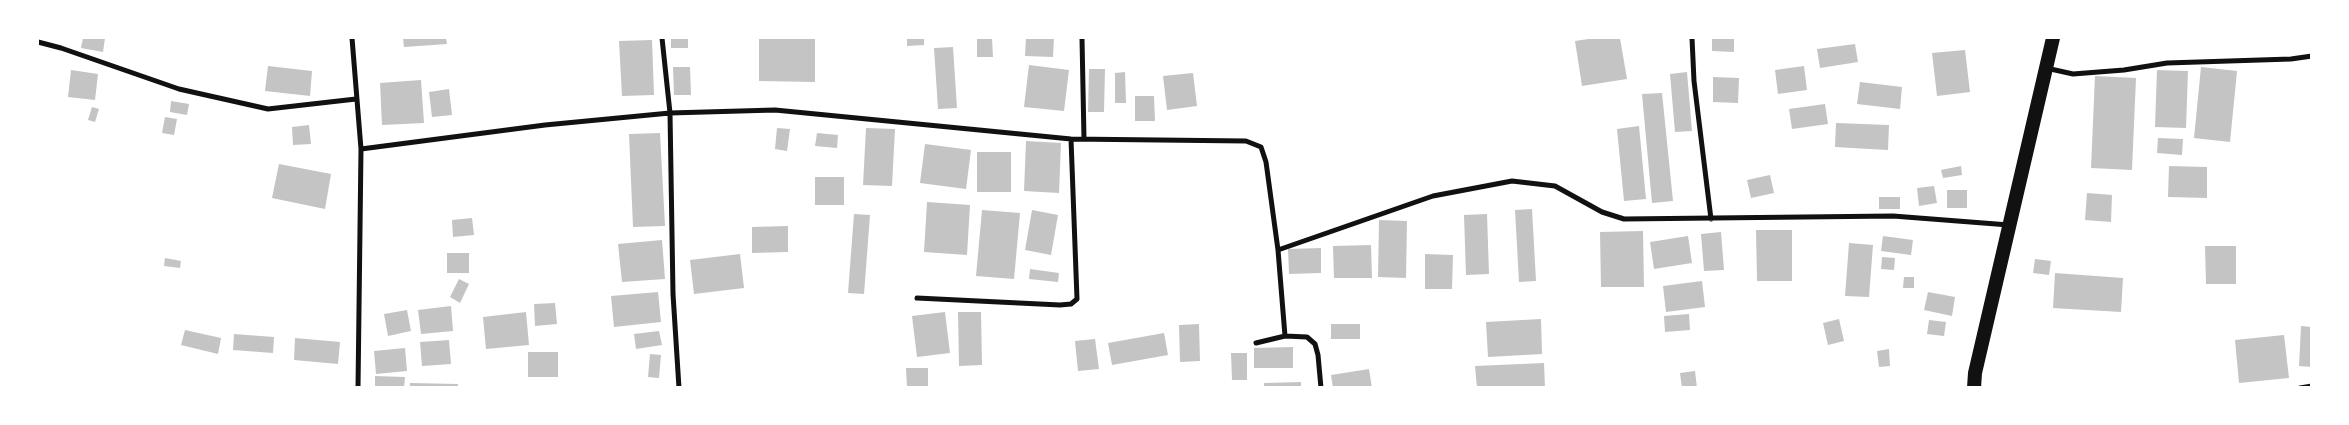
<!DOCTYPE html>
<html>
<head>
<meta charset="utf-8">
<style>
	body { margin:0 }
	#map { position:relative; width:2349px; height:425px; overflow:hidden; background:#fff; font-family:Helvetica,sans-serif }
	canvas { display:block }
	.frame { position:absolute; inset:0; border:39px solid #fff; pointer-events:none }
</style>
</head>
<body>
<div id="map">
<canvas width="2349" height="425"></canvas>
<div class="frame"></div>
</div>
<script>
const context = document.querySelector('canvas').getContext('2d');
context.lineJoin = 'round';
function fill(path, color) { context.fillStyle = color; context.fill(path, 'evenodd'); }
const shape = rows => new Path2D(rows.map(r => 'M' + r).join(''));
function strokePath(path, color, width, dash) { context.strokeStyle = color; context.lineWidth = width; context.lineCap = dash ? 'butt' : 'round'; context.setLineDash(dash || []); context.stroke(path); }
fill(shape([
	[83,38,105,38,103,52,81,48],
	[403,38,446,38,447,44,404,47],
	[671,38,688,38,688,48,671,48],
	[759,38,815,38,815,82,759,81],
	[907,38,924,38,924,45,907,46],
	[977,38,992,38,993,57,977,57],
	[1026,38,1054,38,1053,57,1025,56],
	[1595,38,1620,38,1627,79,1582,86,1575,41],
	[1712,38,1734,38,1734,52,1712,51],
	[652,40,654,95,622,96,619,41],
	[1855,44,1858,62,1820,68,1817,49],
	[953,47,957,108,938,109,934,48],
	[1965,50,1970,92,1937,96,1932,53],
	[1029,65,1069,70,1064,111,1024,107],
	[268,66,312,71,310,96,265,91],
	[1804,66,1807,90,1778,94,1775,70],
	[673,67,690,67,691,95,674,95],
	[2201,67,2237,71,2230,142,2194,138],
	[1089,69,1105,69,1104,112,1088,112],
	[71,70,98,74,95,100,68,97],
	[2157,70,2188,71,2186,128,2155,127],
	[1125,72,1126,103,1115,103,1115,73],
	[1687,72,1692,131,1675,132,1670,74],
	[1193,73,1197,106,1167,110,1163,76],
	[2095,76,2136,78,2132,170,2091,168],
	[1713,77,1739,78,1738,103,1713,102],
	[421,80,424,123,382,125,380,83],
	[1860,82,1902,87,1900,109,1857,104],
	[449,89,452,115,432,117,429,92],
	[1662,93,1673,201,1652,203,1642,94],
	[1135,96,1154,96,1155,121,1135,121],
	[171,101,189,104,187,115,170,112],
	[1825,104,1828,124,1792,129,1789,109],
	[92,107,99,109,95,122,88,120],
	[165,117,177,119,174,135,162,133],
	[1836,123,1889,125,1888,150,1835,147],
	[309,125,311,144,293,145,292,127],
	[1639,126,1646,199,1624,201,1617,129],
	[777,128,790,129,787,151,775,149],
	[866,128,895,129,892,186,863,185],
	[660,133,665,226,633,227,629,134],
	[817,133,838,135,837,148,815,146],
	[2158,138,2183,139,2182,155,2157,153],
	[1026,141,1061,143,1059,193,1024,191],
	[925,144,971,150,966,189,920,183],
	[977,152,1011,152,1011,192,977,192],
	[279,164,331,174,325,209,272,198],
	[1961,166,1962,175,1943,178,1941,170],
	[2169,166,2207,167,2207,198,2168,197],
	[1770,175,1774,193,1751,198,1747,180],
	[815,177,844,177,844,205,815,205],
	[1934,186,1937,203,1919,206,1917,188],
	[1947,190,1967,190,1967,208,1947,208],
	[2087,193,2112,195,2111,222,2085,220],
	[1879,197,1900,197,1900,209,1879,209],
	[927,202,970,205,967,255,924,252],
	[1532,209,1536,281,1519,282,1515,210],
	[982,210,1020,213,1014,279,976,276],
	[1032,210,1058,215,1051,255,1025,250],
	[854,214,870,215,864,294,848,293],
	[1487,214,1489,274,1466,275,1464,215],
	[472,218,474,235,453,237,452,220],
	[1379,220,1407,221,1406,278,1378,277],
	[788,226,788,252,752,253,752,227],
	[1756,230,1792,230,1792,281,1757,281],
	[1643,231,1644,287,1601,287,1600,232],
	[1721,232,1724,270,1704,271,1701,234],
	[1688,236,1692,263,1654,269,1650,242],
	[1883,236,1913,240,1911,255,1881,251],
	[662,240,665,279,622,282,618,244],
	[1849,243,1873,245,1869,297,1845,296],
	[1371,245,1372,278,1334,278,1333,246],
	[2205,246,2236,246,2236,284,2206,284],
	[1321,248,1321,273,1289,274,1288,249],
	[447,253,469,253,469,273,447,273],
	[740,254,744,288,694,294,690,260],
	[1425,254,1453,255,1452,289,1425,289],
	[1882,257,1895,258,1894,270,1881,269],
	[165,258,181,261,180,268,164,266],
	[2035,259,2051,261,2049,275,2033,273],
	[1030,269,1059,273,1058,282,1029,279],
	[2055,273,2123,278,2121,312,2053,308],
	[1904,277,1914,277,1914,288,1903,288],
	[459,279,469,284,460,303,450,297],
	[1702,281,1705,307,1666,312,1663,286],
	[658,292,661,322,614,327,611,296],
	[1928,292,1955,297,1952,316,1924,310],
	[555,303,557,324,535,326,534,304],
	[451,306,453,331,421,334,418,310],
	[407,310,411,331,388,336,384,314],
	[526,312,529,345,486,349,483,317],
	[945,312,950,353,917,357,912,316],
	[958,312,981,312,982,365,959,366],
	[1689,314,1690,330,1665,332,1664,316],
	[1541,319,1542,354,1488,357,1486,322],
	[1839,319,1844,341,1828,345,1823,323],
	[1929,320,1946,322,1944,336,1927,334],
	[1199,324,1200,361,1180,362,1179,325],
	[1331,324,1360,324,1360,339,1331,339],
	[2301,326,2312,327,2312,367,2299,366],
	[185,330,221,338,218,354,181,345],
	[659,331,662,345,636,349,634,334],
	[1164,333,1168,355,1112,365,1108,343],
	[234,334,274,337,273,353,233,350],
	[2284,335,2289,378,2239,383,2235,340],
	[295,338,340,342,338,364,294,360],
	[1095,339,1099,369,1078,371,1075,341],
	[449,340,451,364,422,366,420,342],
	[1293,347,1293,368,1254,368,1254,348],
	[405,348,407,371,376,374,374,351],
	[1889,349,1890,366,1879,367,1877,351],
	[528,352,558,352,558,377,528,377],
	[1231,353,1247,353,1247,380,1232,380],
	[650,354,661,355,659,378,648,377],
	[1544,363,1545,388,1477,388,1475,366],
	[906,368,928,368,928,388,907,388],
	[1369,369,1372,388,1333,388,1331,375],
	[1695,371,1697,388,1682,388,1680,373],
	[375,376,405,377,404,388,375,388],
	[1301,382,1301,388,1264,388,1264,383],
	[410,383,458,384,458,388,410,388]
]), '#c4c4c4');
strokePath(shape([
	[352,38,361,149,358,388],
	[662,38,670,113,673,294,679,388],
	[1082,38,1084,139],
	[1692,38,1694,81,1711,219],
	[38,42,61,48,179,89,268,109,356,99],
	[2046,68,2073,74,2124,70,2167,63,2291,59,2312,56],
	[361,149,545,125,670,113,775,110,1071,139,1246,141,1261,147,1266,162,1278,250,1285,336],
	[1278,250,1433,196,1512,181,1555,186,1602,212,1624,219,1893,216,2009,225],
	[917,298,1060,305,1071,304,1077,299,1071,139],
	[1256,343,1285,336,1307,337,1315,344,1318,355,1321,388],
	[2300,388,2312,386]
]), '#111', 5);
strokePath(shape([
	[1974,388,1975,373,2053,38]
]), '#111', 14);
</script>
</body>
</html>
